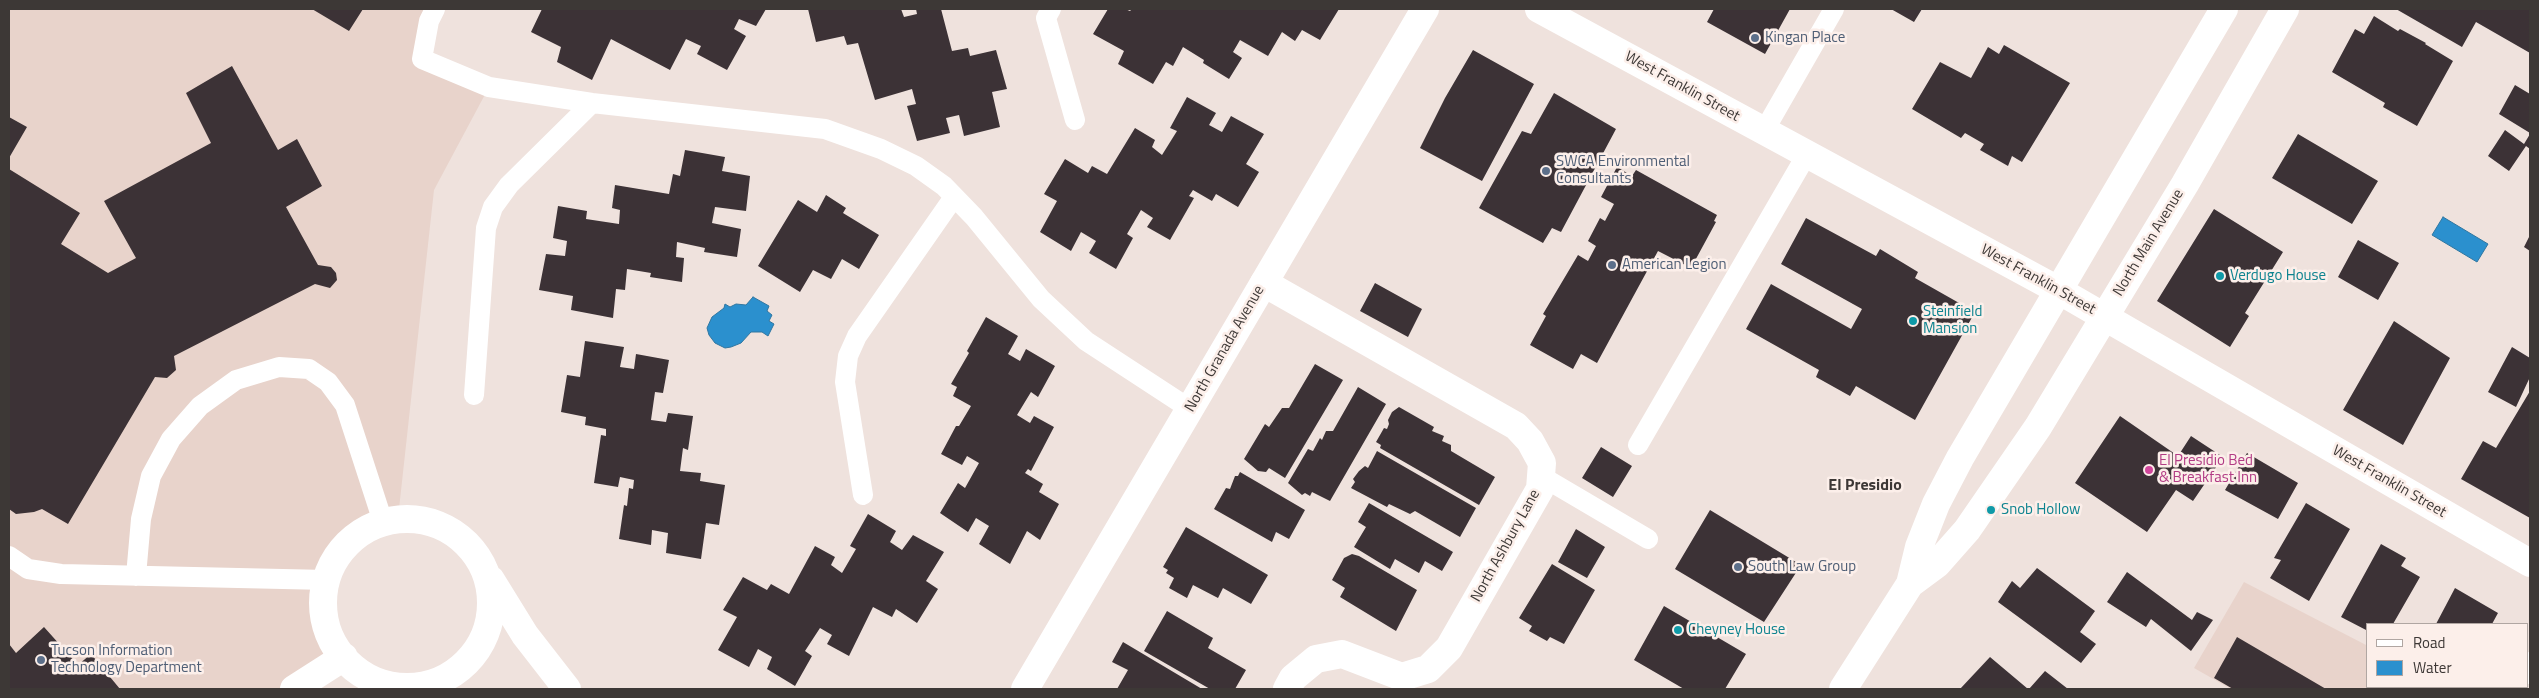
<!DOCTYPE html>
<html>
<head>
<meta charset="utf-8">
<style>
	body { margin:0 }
	#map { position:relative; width:2539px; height:698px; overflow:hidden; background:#efe2dd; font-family:"Titillium Web",sans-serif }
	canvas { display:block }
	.frame { position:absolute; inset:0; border:10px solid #3d3836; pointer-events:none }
	.legend { position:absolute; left:2366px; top:623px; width:162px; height:65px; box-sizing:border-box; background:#fcefea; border:1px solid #b0a6a2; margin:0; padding:6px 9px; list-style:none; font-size:15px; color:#3d3836 }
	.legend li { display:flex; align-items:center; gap:10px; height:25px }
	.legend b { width:25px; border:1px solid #b0a6a2 }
</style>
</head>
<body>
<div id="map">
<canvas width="2539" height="698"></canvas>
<div class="frame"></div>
<ul class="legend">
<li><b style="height:6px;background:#fff"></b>Road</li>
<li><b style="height:14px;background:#2b90ce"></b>Water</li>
</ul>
</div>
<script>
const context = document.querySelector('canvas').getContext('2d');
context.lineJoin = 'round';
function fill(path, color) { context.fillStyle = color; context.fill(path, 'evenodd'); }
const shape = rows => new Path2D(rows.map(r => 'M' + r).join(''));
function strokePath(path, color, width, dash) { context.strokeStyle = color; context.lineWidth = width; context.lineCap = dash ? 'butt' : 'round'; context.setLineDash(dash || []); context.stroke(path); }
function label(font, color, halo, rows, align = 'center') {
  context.font = font + ' "Titillium Web",sans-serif'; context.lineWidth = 5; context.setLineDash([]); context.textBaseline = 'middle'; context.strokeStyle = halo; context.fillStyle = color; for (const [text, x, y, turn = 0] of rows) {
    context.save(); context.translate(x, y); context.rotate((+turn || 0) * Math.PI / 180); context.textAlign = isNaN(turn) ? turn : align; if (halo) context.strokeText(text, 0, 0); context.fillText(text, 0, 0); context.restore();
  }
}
fill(shape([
	[9,9,435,9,423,59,489,87,434,190,398,518,372,525,349,541,332,563,323,590,324,619,334,645,344,657,294,689,9,689],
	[2244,582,2368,646,2368,687,2446,687,2451,689,2231,689,2194,668]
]), '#e8d3cb');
const water = shape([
	[2443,217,2488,244,2477,262,2432,235,2443,217],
	[753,297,769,306,767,311,772,315,769,321,774,324,768,336,762,332,751,332,741,343,731,347,725,348,715,343,709,335,707,328,712,317,724,308,725,304,730,307,736,304,746,305,753,297]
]);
fill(water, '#2b90ce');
strokePath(water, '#3076a0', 1);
fill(shape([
	[312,9,363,9,349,31],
	[542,9,766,9,756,26,739,19,734,29,746,36,727,70,697,54,701,46,686,39,670,70,611,39,592,80,557,62,561,47,531,32],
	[808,9,901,9,904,17,917,14,916,9,941,9,952,51,968,48,970,56,996,50,1007,89,992,92,1000,127,964,136,959,115,946,118,950,133,917,141,907,106,916,104,912,89,875,100,858,43,847,45,844,36,816,42],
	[1108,9,1125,9,1130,11,1132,9,1339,9,1320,40,1302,30,1295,41,1282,32,1268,56,1240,40,1233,52,1242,58,1229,79,1203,63,1204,60,1183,47,1173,66,1166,62,1153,84,1118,64,1124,51,1093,34],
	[1714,9,1790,9,1765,54,1707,22],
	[1891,9,1922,9,1914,22],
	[2396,9,2530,9,2530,53,2476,22,2462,47],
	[2374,16,2398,31,2400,29,2426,43,2425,44,2453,61,2417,126,2383,107,2385,103,2332,72,2355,29,2364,34],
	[2004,45,2070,83,2022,162,2012,156,2008,166,1980,150,1984,144,1965,133,1961,138,1912,109,1940,62,1971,78,1988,47,1999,54],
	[1473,50,1534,84,1482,181,1420,148,1445,98],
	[232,66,278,150,297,139,322,186,286,207,318,265,331,267,336,273,337,280,330,288,315,284,174,356,176,370,167,378,155,377,68,524,42,509,34,512,16,514,9,509,9,169,80,213,61,244,108,273,136,258,104,201,211,143,186,93],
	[2515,85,2530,94,2530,133,2499,114],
	[1554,93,1616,129,1561,232,1552,228,1543,243,1479,208,1522,131,1531,134],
	[1187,97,1216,113,1209,125,1222,132,1231,116,1264,134,1246,164,1259,172,1238,207,1216,194,1212,201,1193,190,1189,196,1194,198,1170,240,1147,227,1153,218,1141,210,1127,234,1133,238,1116,269,1089,253,1096,241,1081,232,1071,251,1040,232,1057,201,1044,194,1065,159,1088,173,1092,166,1107,174,1135,128,1155,140,1152,147,1162,155,1177,131,1170,128],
	[9,117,27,127,9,158],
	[2505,130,2524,144,2530,134,2530,149,2526,146,2509,171,2488,156],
	[2298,134,2378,181,2352,224,2272,178],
	[685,150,725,157,722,171,750,176,746,211,715,207,712,223,741,229,737,257,704,252,705,248,677,242,676,257,684,258,682,282,650,277,651,273,627,269,625,290,616,289,613,318,571,310,573,296,539,290,546,254,565,256,567,241,553,238,558,206,587,211,586,219,619,224,620,210,612,208,615,185,669,194,673,174,680,176],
	[1617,167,1632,176,1636,170,1717,215,1714,221,1716,222,1691,268,1658,251,1597,363,1581,354,1573,369,1530,345,1546,316,1543,314,1578,255,1588,261,1596,246,1588,241,1600,218,1605,221,1614,204,1601,197],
	[826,195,846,208,843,213,879,235,859,269,842,259,831,279,813,270,800,292,758,266,798,200,817,212],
	[2214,209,2283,252,2245,313,2249,316,2230,347,2157,301],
	[1806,218,1876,256,1880,249,1918,272,1915,278,1975,312,1915,420,1856,386,1850,396,1816,377,1819,370,1746,329,1771,284,1851,329,1862,309,1781,264],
	[2530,235,2530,251,2524,247],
	[2358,240,2399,263,2378,300,2338,277],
	[1375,283,1422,309,1408,337,1360,311],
	[986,317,1018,336,1008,354,1020,361,1026,349,1055,366,1038,397,1031,392,1017,415,1030,423,1034,416,1054,427,1031,471,1028,469,1025,473,1043,484,1039,492,1059,504,1040,540,1027,531,1010,564,979,544,989,526,976,518,968,532,940,513,958,483,965,488,979,463,967,456,962,465,941,454,956,426,959,426,971,406,953,396,957,387,951,384,969,353,967,351],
	[2394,321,2450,358,2403,445,2343,410],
	[585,341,624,347,620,367,634,369,636,354,669,360,663,393,655,392,651,420,666,422,668,413,693,416,688,450,683,448,680,471,701,473,700,481,725,485,719,525,706,523,701,559,666,553,668,533,652,530,651,545,619,539,624,505,627,506,629,488,633,489,634,480,620,477,618,487,594,483,601,435,606,436,606,429,585,425,586,417,561,412,567,375,580,377],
	[2512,347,2530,358,2530,377,2516,407,2488,392],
	[1315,364,1343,380,1285,478,1269,468,1266,472,1258,471,1244,459,1265,424,1269,427,1282,408,1289,408],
	[1358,387,1386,404,1330,501,1312,492,1310,496,1305,493,1302,495,1288,483,1308,449,1313,451,1320,438,1322,440,1326,431,1333,431],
	[2530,391,2530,518,2461,479,2483,441,2496,448],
	[1399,407,1434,427,1432,431,1444,436,1442,441,1451,445,1451,451,1495,477,1479,505,1380,448,1381,445,1376,442,1384,428,1387,429,1389,424,1388,420,1392,412],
	[2120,416,2178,456,2191,436,2223,457,2193,501,2176,490,2147,532,2075,483],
	[1601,447,1632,466,1613,497,1582,478],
	[1377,451,1476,508,1460,537,1415,511,1410,514,1389,504,1387,507,1351,488,1355,482,1353,479,1359,471,1365,466,1368,468],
	[2247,453,2298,483,2278,519,2225,490],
	[1240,472,1305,510,1289,539,1276,532,1272,542,1214,509,1226,488,1230,489,1235,476,1238,476],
	[1369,503,1453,552,1442,571,1425,561,1419,573,1395,559,1390,569,1354,547,1366,527,1358,522],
	[2306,503,2350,529,2309,601,2270,578,2281,560,2274,558],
	[1710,510,1801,565,1764,622,1675,569],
	[868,514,896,531,890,542,902,550,913,535,944,552,926,581,938,589,917,623,896,609,892,617,873,607,849,656,827,644,832,635,820,628,805,651,812,656,795,686,767,669,772,657,758,649,749,667,718,650,737,617,723,610,743,577,767,590,771,584,789,594,815,546,835,557,831,565,842,573,856,549,850,546],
	[1186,527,1268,575,1251,604,1223,588,1218,598,1193,585,1187,598,1169,588,1174,578,1166,573,1168,570,1163,567],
	[1576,529,1605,547,1587,578,1558,562],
	[2381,544,2406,558,2401,566,2420,577,2393,624,2368,624,2368,631,2341,617],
	[1352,554,1359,556,1417,590,1396,631,1340,597,1345,588,1332,580,1344,558],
	[1552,564,1595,590,1564,644,1550,637,1547,641,1529,631,1532,626,1519,618],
	[2037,568,2095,611,2080,632,2096,644,2081,663,1998,602,2012,581,2020,588],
	[2127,572,2192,620,2197,612,2213,620,2191,651,2151,619,2146,627,2107,602],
	[2455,588,2498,613,2492,624,2436,624],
	[1664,606,1746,654,1725,689,1684,689,1634,660],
	[1167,611,1213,638,1208,648,1246,670,1235,689,1210,689,1144,651],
	[44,627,78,665,91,654,120,689,9,689,9,644,16,653],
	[2237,637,2326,689,2233,689,2214,678],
	[1123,642,1202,689,1117,689,1128,670,1112,662],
	[1990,657,2028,689,1960,689],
	[2045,671,2068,689,2029,689],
	[2409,687,2439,687,2443,689,2408,689]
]), '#3c3236');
strokePath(shape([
	[435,9,429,21,422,59,489,87,592,103,825,129,881,149,916,166,944,186,974,217,1041,299,1086,341,1190,409],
	[1051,9,1046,18,1075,120],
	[1764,131,1834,9],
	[474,395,486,228,493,207,509,185,592,103],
	[1638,445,1807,154],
	[1541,476,1648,539],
	[863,495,845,382,848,356,857,336,954,197],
	[9,556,28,569,61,574,327,580],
	[136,576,141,519,151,476,171,439,200,406,236,380,279,367,309,369,328,382,345,405,383,522]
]), '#fff', 20);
strokePath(shape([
	[1539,9,2058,290,2530,563],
	[1264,283,1516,426,1530,441,1542,463,1540,489,1449,648,1428,669,1402,677,1342,654,1316,659,1293,678,1287,689],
	'323 603a84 84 0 1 1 168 0a84 84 0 1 1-168 0Z',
	[491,580,525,635,567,689],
	[1910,584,1937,564,1967,530,2038,427,2185,184,2285,9],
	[2528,670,2530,666],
	[294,689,344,657],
	[1843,689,1910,584,1919,547,1936,504,1960,458,2224,9]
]), '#fff', 28);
strokePath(shape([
	[1025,689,1425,9]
]), '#fff', 28);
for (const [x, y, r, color] of [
	[1755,38,5,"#5c6f8a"],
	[1546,171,5,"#5c6f8a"],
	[1612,265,5,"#5c6f8a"],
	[2220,276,5,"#0f9aa8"],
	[1913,321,5,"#0f9aa8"],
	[2149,470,5,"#d1479c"],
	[1991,510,5,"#0f9aa8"],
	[1738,567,5,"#5c6f8a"],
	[1678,630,5,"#0f9aa8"],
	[41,660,5,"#5c6f8a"]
]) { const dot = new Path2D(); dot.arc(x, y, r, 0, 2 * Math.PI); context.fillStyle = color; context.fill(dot); strokePath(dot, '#fcefea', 2); }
label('15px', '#4e5e75', '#fcefea', [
	["Kingan Place",1765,38],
	["SWCA Environmental",1556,162],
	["Consultants",1556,179],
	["American Legion",1622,265],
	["South Law Group",1748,567],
	["Tucson Information",51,651],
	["Technology Department",51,668]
], 'left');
label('15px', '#3d3836', '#fcefea', [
	["West Franklin Street",1682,87,29],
	["North Main Avenue",2149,243,-59],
	["West Franklin Street",2038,280,29],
	["North Granada Avenue",1225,349,-60],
	["West Franklin Street",2389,482,30],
	["North Ashbury Lane",1506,546,-61]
]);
label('15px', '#0d838f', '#fcefea', [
	["Verdugo House",2230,276],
	["Steinfield",1923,312],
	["Mansion",1923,329],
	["Snob Hollow",2001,510],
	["Cheyney House",1688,630]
], 'left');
label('15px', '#b23c85', '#fcefea', [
	["El Presidio Bed",2159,461],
	["& Breakfast Inn",2159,478]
], 'left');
label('bold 16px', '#3d3836', '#fcefea', [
	["El Presidio",1865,486]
]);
</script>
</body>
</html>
